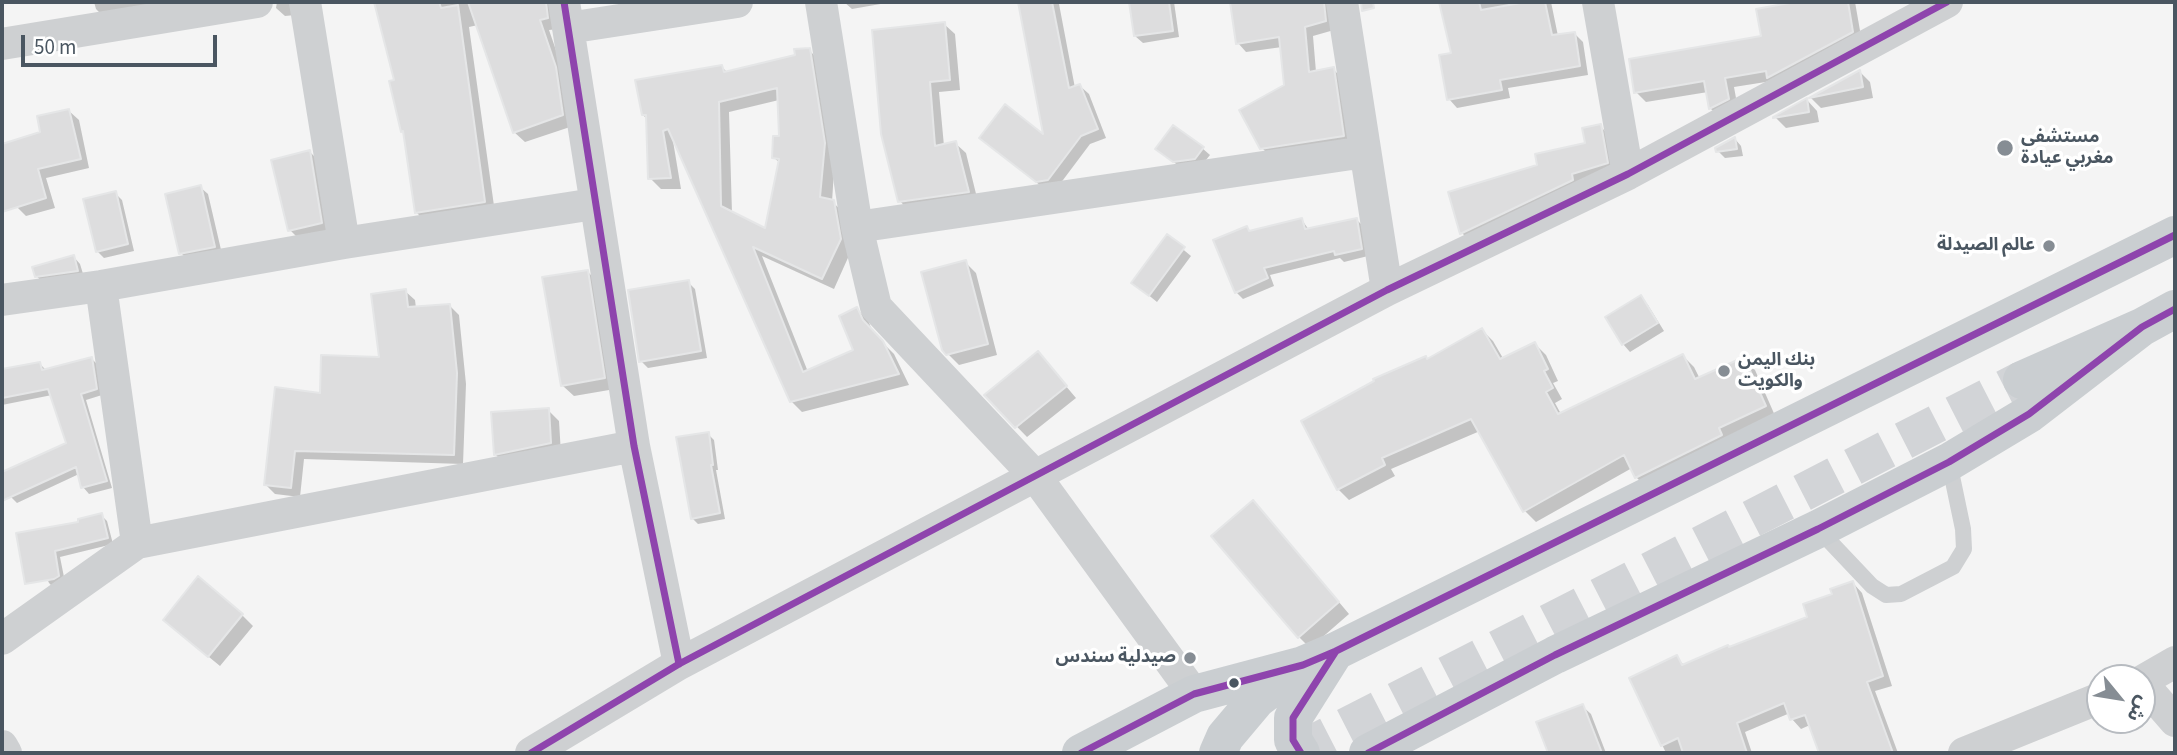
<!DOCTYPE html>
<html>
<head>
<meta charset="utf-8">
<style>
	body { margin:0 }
	#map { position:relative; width:2177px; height:755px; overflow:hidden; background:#f4f4f4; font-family:"Source Sans 3","Noto Sans Arabic",sans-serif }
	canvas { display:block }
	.frame { position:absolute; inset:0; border:4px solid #4a5661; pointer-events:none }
	.north { position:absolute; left:2086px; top:664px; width:70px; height:70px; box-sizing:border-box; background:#fff; border:2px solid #b7bbc0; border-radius:50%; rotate:120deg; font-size:19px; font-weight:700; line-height:28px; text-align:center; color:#4a5661 }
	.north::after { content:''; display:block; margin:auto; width:24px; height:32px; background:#868d94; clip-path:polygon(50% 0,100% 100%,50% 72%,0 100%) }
	.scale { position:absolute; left:21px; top:35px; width:196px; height:32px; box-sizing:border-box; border:4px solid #4a5661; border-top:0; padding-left:9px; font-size:21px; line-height:24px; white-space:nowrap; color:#4a5661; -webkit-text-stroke:5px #fff; paint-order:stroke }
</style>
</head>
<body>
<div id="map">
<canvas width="2177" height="755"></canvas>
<div class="frame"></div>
<div class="north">ش</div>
<div class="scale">50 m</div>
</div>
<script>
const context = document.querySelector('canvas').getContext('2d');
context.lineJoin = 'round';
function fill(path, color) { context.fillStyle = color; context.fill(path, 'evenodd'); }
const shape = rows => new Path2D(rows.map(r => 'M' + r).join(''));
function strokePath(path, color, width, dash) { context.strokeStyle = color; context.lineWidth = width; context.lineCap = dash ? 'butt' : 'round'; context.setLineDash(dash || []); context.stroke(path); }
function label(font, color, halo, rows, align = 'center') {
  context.font = font + ' "Source Sans 3","Noto Sans Arabic",sans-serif'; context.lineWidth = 7; context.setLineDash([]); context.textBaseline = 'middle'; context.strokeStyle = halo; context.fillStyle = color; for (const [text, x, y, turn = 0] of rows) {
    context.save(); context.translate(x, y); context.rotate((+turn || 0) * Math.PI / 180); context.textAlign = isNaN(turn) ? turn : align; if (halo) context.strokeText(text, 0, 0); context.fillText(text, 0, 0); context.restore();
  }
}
fill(shape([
	[94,2,204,2,105,18,96,9],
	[277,2,298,2,295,15,285,16,276,8],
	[376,2,561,2,558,29,549,30,566,79,573,126,525,142,514,132,478,25,469,27,495,213,427,223,417,213,396,81],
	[616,2,667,2,623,9],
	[844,2,892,2,852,9],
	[1019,2,1057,2,1059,4,1075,88,1080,86,1089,94,1106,138,1090,144,1057,188,1046,190,981,138,1045,138],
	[1130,2,1174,2,1179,37,1143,43,1135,36],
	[1231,2,1335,2,1334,30,1313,36,1316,72,1333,69,1342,78,1352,145,1271,157,1262,148,1285,86,1282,47,1246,52,1238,43],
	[1441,2,1551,2,1558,36,1574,33,1583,42,1588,75,1508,88,1510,98,1457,108,1449,99,1454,54],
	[1785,2,1855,2,1862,42,1772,81,1734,87,1738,109,1720,118,1711,109,1708,92,1646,102,1636,92,1763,38,1786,5],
	[944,24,955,34,960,90,939,92,944,146,955,143,966,153,978,202,910,212,900,201],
	[809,50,820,61,835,155,832,202,845,213,851,251,834,289,762,256,808,372,855,351,857,309,868,320,873,333,894,354,909,385,802,412,791,401,673,141,681,189,661,189,650,178,648,120,643,115,722,67,728,73,797,56],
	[779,100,780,138,773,157,780,163,766,230,732,213,729,112],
	[1860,72,1870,82,1873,98,1821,108,1811,98],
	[1807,100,1817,111,1819,122,1786,128,1776,118],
	[69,111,79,120,89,168,46,178,55,208,26,216,17,207,2,155,2,146,42,134],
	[1600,126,1609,135,1616,173,1471,242,1462,233,1450,193,1539,167,1587,145],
	[1735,139,1741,146,1743,156,1725,158,1718,151],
	[1202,148,1210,155,1202,165,1181,168,1158,149],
	[310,152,321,163,332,233,301,241,290,230],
	[200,187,208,194,222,254,188,260,181,253],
	[115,193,122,200,134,251,104,258,97,251],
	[1302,220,1309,230,1357,220,1364,227,1368,256,1344,262,1340,258,1270,275,1274,286,1243,299,1236,292,1247,228,1252,232],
	[1168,237,1191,256,1157,302,1141,289],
	[73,256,80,264,84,277,44,283,36,276],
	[965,262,976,273,997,355,959,365,943,349],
	[587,271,598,282,615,389,574,396,563,386],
	[688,282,695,289,707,358,648,368,641,361],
	[405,291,415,300,416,308,449,305,459,315,466,384,463,464,304,459,300,497,275,494,266,485,321,395,381,359],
	[1641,298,1648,305,1664,331,1630,352,1623,344,1607,318],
	[1482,330,1493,341,1504,360,1535,344,1546,355,1558,381,1553,383,1562,399,1555,403,1561,414,1683,356,1694,367,1700,379,1744,359,1755,370,1776,418,1647,488,1636,477,1632,468,1536,522,1525,511,1480,431,1391,469,1395,476,1349,500,1338,489,1427,360],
	[1038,353,1076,398,1027,437,986,395],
	[92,359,98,365,102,395,86,400,112,488,89,494,83,487,79,474,17,503,11,497,2,474,68,444,52,395,2,405,2,371,40,364,47,371],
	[548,410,559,421,561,454,506,465,495,454],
	[708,434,714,440,718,470,716,470,725,519,698,524,692,518],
	[1264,513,1349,614,1310,648,1299,637],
	[101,515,107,521,113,544,60,557,65,582,55,589,49,583,27,533,81,524],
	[1853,583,1862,593,1892,686,1875,691,1898,753,1821,753,1810,725,1801,729,1792,719,1790,713,1745,732,1752,753,1666,753,1631,679,1677,658,1685,666,1809,618,1834,595],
	[242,615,253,626,220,666,176,630],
	[1582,706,1591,714,1606,753,1550,753,1538,723]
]), '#0003');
const building = shape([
	[374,2,439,2,441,8,458,5,485,202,415,213,403,131,401,132,389,81,394,80,374,2],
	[468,2,546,2,548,18,540,20,556,67,563,115,513,133,468,2],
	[1018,2,1052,2,1069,88,1080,84,1098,129,1081,136,1048,180,1036,182,979,138,1005,104,1043,134,1018,2],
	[1129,2,1169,2,1173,31,1134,36,1129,2],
	[1230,2,1324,2,1326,21,1305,27,1309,72,1334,67,1344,136,1260,149,1239,110,1284,85,1279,37,1236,44,1230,2],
	[1361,2,1373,2,1374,8,1362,11,1361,2],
	[1439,2,1479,2,1481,10,1526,2,1545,2,1552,35,1575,32,1580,66,1500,80,1502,90,1447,100,1439,55,1451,53,1439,2],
	[1795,2,1848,2,1853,32,1767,78,1766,71,1725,78,1729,99,1709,109,1704,81,1634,93,1629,59,1761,36,1756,9,1795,2],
	[945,22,950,80,930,82,935,146,956,141,969,192,898,202,881,134,872,30,945,22],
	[810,48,825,143,820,197,834,200,841,239,822,279,753,247,803,372,853,350,839,316,857,307,863,320,883,341,899,374,790,402,668,129,663,131,671,178,648,179,646,115,642,115,635,80,722,65,724,72,795,55,794,49,810,48],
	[777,88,779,136,773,136,772,158,779,159,765,228,721,206,719,102,777,88],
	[1860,70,1863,87,1809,98,1860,70],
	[1807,98,1809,112,1773,118,1773,117,1807,98],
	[69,109,81,159,38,169,46,198,2,212,2,144,40,132,37,116,69,109],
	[1601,124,1608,163,1572,174,1573,180,1460,234,1448,192,1537,165,1535,154,1585,143,1582,128,1601,124],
	[1173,125,1204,147,1195,159,1173,162,1155,149,1173,125],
	[1735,137,1737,149,1716,152,1715,148,1735,137],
	[310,150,322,223,288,231,271,160,310,150],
	[201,185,215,247,179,254,165,194,201,185],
	[116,191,128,244,96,252,83,199,116,191],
	[1302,218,1305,229,1357,218,1362,249,1335,255,1334,251,1264,268,1268,278,1235,293,1213,240,1247,226,1249,231,1302,218],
	[1167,234,1185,247,1149,296,1131,283,1167,234],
	[74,255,78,271,35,277,32,267,74,255],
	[966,260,988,344,946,355,942,350,921,272,966,260],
	[588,270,605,378,561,386,542,277,588,270],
	[689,280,701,351,639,362,628,290,689,280],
	[406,289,408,307,450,304,457,373,454,455,295,451,291,488,264,485,275,387,320,393,321,355,379,357,371,294,406,289],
	[1641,295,1658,323,1622,345,1605,317,1641,295],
	[1482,328,1500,359,1535,342,1548,369,1544,371,1553,388,1546,392,1558,414,1683,354,1695,379,1744,357,1766,406,1719,428,1722,435,1635,478,1624,455,1523,512,1471,419,1382,458,1385,465,1337,490,1301,421,1374,381,1373,379,1426,356,1427,359,1482,328],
	[1038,351,1067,386,1015,428,984,395,1038,351],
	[92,357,97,389,81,394,107,481,81,488,76,467,2,501,2,472,66,443,48,389,2,398,2,369,40,362,42,370,92,357],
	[549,408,551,443,494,455,491,412,549,408],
	[709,432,713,465,711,465,720,513,691,519,676,437,709,432],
	[1253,500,1339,602,1298,638,1211,536,1253,500],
	[102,513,108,538,55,551,59,576,54,579,25,584,16,533,78,522,78,519,102,513],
	[198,576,243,614,208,657,163,620,198,576],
	[1853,581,1883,676,1867,682,1893,753,1819,753,1805,715,1790,720,1784,703,1737,723,1747,753,1683,753,1678,738,1661,746,1629,678,1677,655,1682,665,1728,645,1729,647,1807,617,1803,604,1832,594,1830,589,1853,581],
	[1583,704,1602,753,1548,753,1536,722,1583,704]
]);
fill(building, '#ddddde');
strokePath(building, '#e5e6e7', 2);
strokePath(shape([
	[1295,753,2022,380]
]), '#d2d4d7', 38, [38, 19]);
strokePath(shape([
	[1818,529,1872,586,1886,595,1901,594,1953,567,1964,549,1963,529,1949,462]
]), '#ced0d2', 16);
strokePath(shape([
	[305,2,344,243],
	[564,2,634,446,679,664],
	[821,2,857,227,876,307,1036,477,1194,694],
	[1342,2,1387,290],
	[1598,2,1628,174],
	[568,28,737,2],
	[2,44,257,2],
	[857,227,1365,152],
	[101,286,137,543],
	[2,300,101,286,344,243,594,204],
	[2,639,137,543,634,446],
	[2142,681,2175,662],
	[2142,683,2175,721],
	[2,746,6,753],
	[531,753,679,664,1387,290,1628,174,1947,2],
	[1964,753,2100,698]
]), '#ced0d2', 32);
strokePath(shape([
	[2022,380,2142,327,2175,309],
	[1081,753,1194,694,1303,665,1336,651,2175,235],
	[1218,753,1225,737,1257,699,1290,674],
	[1301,753,1293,740,1293,718,1334,653],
	[1368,753,1555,655,1818,529,1949,462,2029,414,2142,327]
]), '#caced1', 38);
strokePath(shape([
	[564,2,634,446,679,664],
	[531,753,679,664,1387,290,1628,174,1947,2],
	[1081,753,1194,694,1303,665,1336,651,2175,235],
	[1301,753,1293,740,1293,718,1336,651],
	[1368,753,1555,655,1818,529,1949,462,2029,414,2142,327,2175,309]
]), '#8e44ad', 7);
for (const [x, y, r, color] of [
	[2005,148,9,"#868d94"],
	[2049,246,7,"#868d94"],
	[1724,371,7,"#868d94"],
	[1190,658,7,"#868d94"],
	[1234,683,6,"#4a5661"]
]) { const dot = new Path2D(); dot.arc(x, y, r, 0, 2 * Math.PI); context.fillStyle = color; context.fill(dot); strokePath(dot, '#fff', 2.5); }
label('bold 18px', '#4a5661', '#fff', [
	["مستشفى",2021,138],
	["مغربي عيادة",2021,159],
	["عالم الصيدلة",2035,246,"right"],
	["بنك اليمن",1738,361],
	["والكويت",1738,382],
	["صيدلية سندس",1176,658,"right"]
], 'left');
</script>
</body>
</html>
